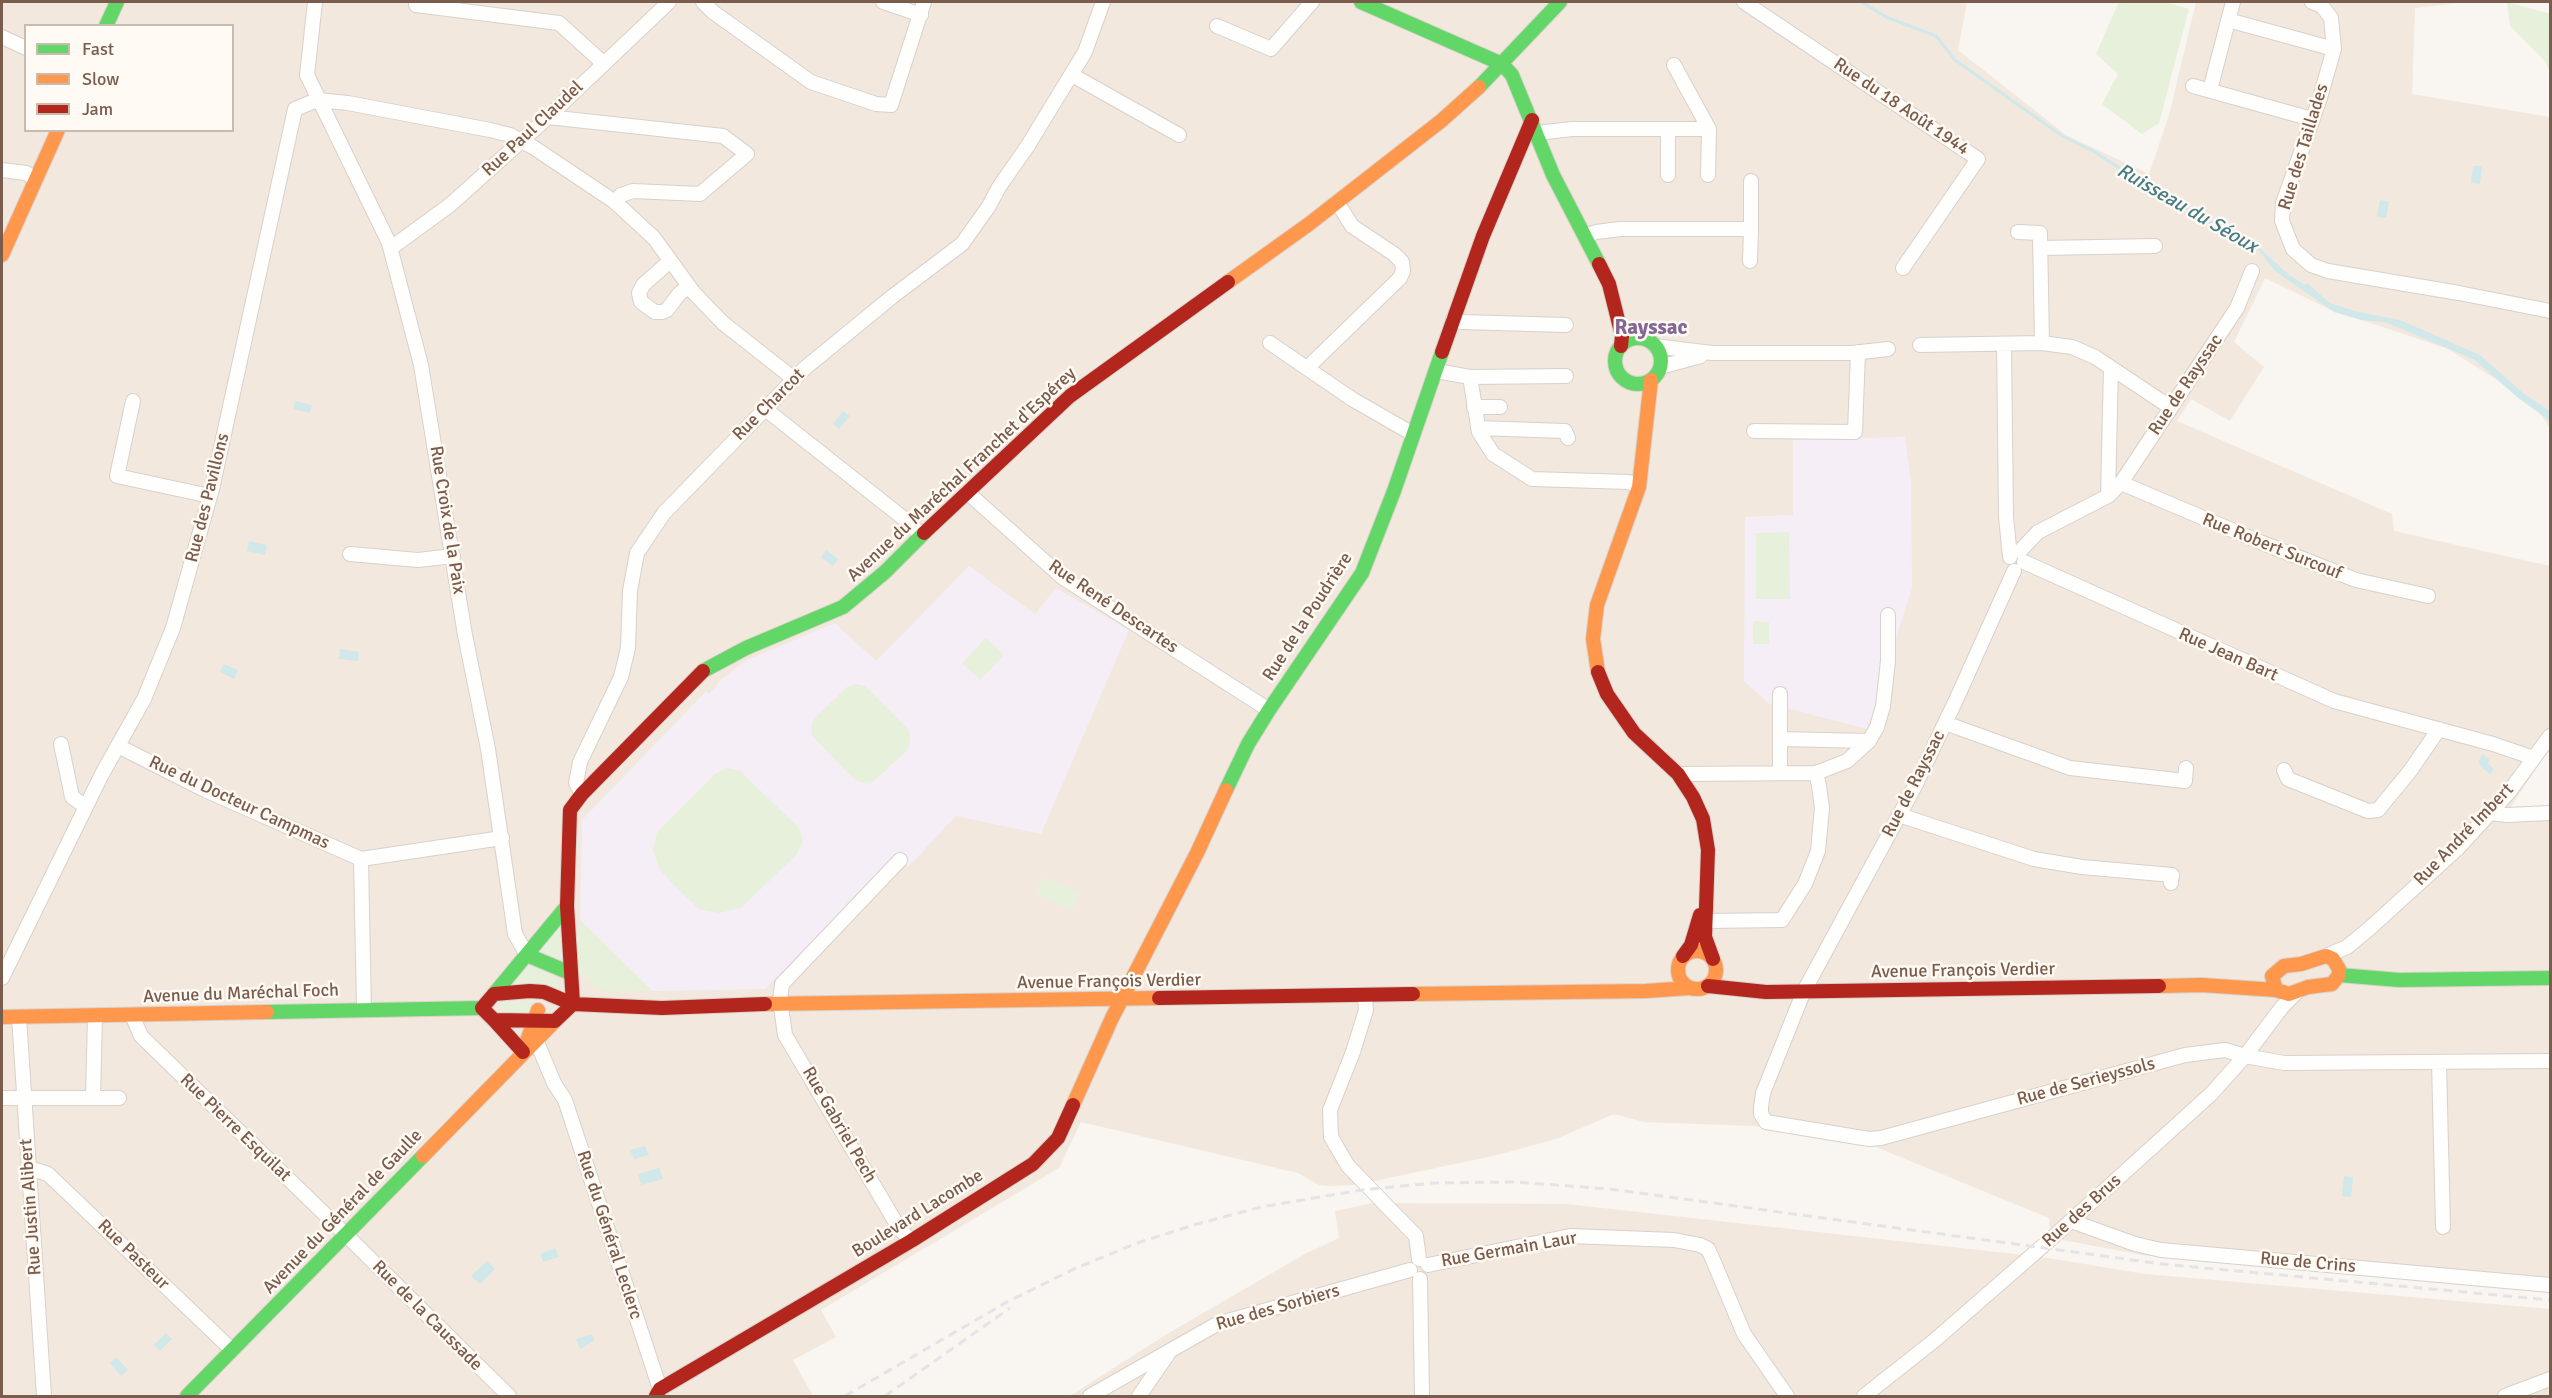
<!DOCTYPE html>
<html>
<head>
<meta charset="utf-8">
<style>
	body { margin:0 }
	#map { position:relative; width:2552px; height:1398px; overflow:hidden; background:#f9f5f0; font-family:Signika,sans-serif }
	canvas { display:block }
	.frame { position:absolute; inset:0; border:3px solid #7a5c4d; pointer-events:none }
	.legend { position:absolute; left:24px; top:24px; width:210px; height:108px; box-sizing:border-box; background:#fffaf3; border:2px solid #cabbb1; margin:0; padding:8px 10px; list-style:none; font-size:18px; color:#7a5c4d }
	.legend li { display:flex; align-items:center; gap:12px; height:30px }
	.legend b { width:30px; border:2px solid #cabbb1 }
</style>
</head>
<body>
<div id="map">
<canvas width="2552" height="1398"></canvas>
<div class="frame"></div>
<ul class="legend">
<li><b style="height:8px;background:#63d668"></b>Fast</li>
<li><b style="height:8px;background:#ff974d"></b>Slow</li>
<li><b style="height:8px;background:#b3261e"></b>Jam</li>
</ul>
</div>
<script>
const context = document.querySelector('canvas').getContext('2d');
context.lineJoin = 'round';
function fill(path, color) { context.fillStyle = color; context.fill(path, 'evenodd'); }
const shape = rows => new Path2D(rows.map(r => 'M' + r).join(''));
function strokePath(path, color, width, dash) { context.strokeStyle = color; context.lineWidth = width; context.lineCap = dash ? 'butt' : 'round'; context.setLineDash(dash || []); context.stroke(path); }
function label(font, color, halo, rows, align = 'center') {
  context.font = font + ' Signika,sans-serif'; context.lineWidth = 5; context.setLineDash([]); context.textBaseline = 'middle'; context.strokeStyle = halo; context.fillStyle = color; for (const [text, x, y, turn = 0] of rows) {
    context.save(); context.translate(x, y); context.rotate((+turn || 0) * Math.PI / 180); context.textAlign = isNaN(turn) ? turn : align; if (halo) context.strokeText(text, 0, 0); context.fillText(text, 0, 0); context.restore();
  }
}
fill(shape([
	[2,2,1967,2,1958,50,2066,135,2149,174,2169,115,2196,2,2469,2,2415,8,2412,94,2550,117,2550,428,2532,402,2448,349,2329,309,2265,278,2234,342,2264,367,2230,421,2191,399,2177,421,2392,514,2394,531,2550,566,2550,748,2510,808,2550,807,2550,1291,2142,1255,2063,1240,2050,1230,2049,1218,1866,1143,1754,1126,1644,1122,1614,1114,1556,1139,1497,1155,1356,1185,1333,1186,1319,1185,1298,1173,1081,1122,1059,1168,821,1310,836,1337,793,1360,812,1394,808,1396,2,1396],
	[26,26,232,26,232,130,26,130],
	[1373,1203,1567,1204,2042,1257,2145,1274,2550,1309,2550,1396,1070,1396,1167,1334,1305,1254,1339,1238,1335,1211]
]), '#f2e8de');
fill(shape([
	[1905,437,1911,482,1912,588,1867,729,1768,703,1744,681,1745,517,1793,515,1793,440],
	[969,566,1035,614,1056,588,1129,630,1041,834,956,816,908,867,895,857,765,989,652,991,580,920,582,820,706,691,709,694,721,680,745,661,835,623,876,661]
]), '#f6eef6');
fill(shape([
	[2124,2,2165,2,2189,9,2159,123,2142,134,2102,104,2118,74,2096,54,2118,4],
	[2507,2,2550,14,2550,72,2544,60,2510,26],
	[1789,532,1790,599,1756,599,1756,533],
	[1753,621,1769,622,1769,644,1753,644],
	[986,638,1004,655,980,680,962,663],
	[856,684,865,686,909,730,910,742,907,750,873,782,862,783,854,779,812,736,811,726,815,718,847,687],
	[727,768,740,771,799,828,803,841,797,854,741,908,719,913,699,909,680,891,660,870,653,850,657,832,715,774],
	[1044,877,1080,893,1072,910,1036,894],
	[564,917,563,952,560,963,535,951],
	[580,920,639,978,652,991,603,991,578,973,576,951],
	[529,965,555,975,560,987,509,987],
	[533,1001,528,1012,509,1015,499,1008,500,1002]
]), '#e7f0db');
fill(shape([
	[2473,166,2482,166,2480,184,2471,183],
	[2380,200,2389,202,2386,218,2377,217],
	[2268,256,2288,274,2305,285,2307,283,2330,303,2354,311,2400,320,2480,355,2523,393,2550,411,2550,421,2517,397,2475,360,2385,322,2361,320,2334,312,2275,271,2265,258],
	[295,401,312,405,310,413,294,409],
	[843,411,850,416,839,429,833,424],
	[249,541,267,545,265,555,247,551],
	[826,550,838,559,833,566,821,557],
	[340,649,359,652,358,661,339,659],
	[224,664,238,670,234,679,220,672],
	[2483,754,2489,759,2488,764,2494,769,2490,774,2480,766,2479,760],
	[645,1146,649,1155,634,1159,630,1150],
	[659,1168,663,1179,641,1185,638,1174],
	[2344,1176,2353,1177,2351,1197,2342,1196],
	[555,1248,559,1257,543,1262,540,1254],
	[487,1261,495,1269,480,1284,471,1276],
	[166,1333,172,1339,160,1351,154,1345],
	[592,1334,594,1341,580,1349,576,1339],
	[116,1357,128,1370,121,1376,110,1363]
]), '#d0e8ea');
strokePath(shape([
	[1862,2,1886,17,1936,36,1955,60,2062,136,2093,151,2169,200,2235,235,2253,242,2269,260]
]), '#d0e8ea', 3);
const street = shape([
	[315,2,307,75,389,243,421,365,465,635,488,749,515,934,527,955],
	[416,2,416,5,559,23,603,63],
	[703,2,713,12,811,82,876,104,891,105,924,2],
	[883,2,921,15],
	[1744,2,1978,159,1903,268],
	[2312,2,2322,6,2331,18,2334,49,2319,101,2283,203,2282,221,2293,249,2311,265,2328,271,2459,293,2550,311],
	[2228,20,2334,49],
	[1217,26,1271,49,1312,2],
	[2,37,26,48],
	[1072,75,1179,135],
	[2193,86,2312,119],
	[2210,90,2233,2],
	[548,117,723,136,747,154,700,194,633,191,621,195,615,202],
	[1668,130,1668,175],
	[1537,133,1572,129,1709,129,1674,65],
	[2,170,26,173,36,179],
	[1708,175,1709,129],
	[2018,232,2040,233,2042,343],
	[1585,236,1596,232,1620,229,1751,229,1751,181],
	[391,248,450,205,548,117,669,2],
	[2040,248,2155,246],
	[670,261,643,285,639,293,641,302,655,312,662,312,667,310,679,294,689,286],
	[1750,261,1751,229],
	[1453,319,1462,322,1566,325],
	[1270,343,1352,399,1413,434],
	[2004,344,2006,517,2010,557],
	[1920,345,2042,343,2072,347,2095,357,2170,407],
	[1655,346,1712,353,1852,353,1888,349],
	[1660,367,1701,356],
	[1307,368,1400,278,1403,271,1402,262,1394,254,1352,226,1337,202],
	[1436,371,1470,377,1479,432,1493,454,1532,479,1629,482,1639,487],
	[1470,377,1566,376],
	[133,401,117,476,210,496],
	[1474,407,1500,407],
	[764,408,907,521,921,535],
	[1478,428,1565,431,1568,438],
	[1754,431,1855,432,1858,352],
	[2121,483,2260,542,2356,580,2428,596],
	[967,492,1062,577,1269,710],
	[2108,496,2111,368],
	[2020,551,2038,532,2108,496,2121,483,2237,308,2252,271],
	[350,554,418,560,453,556],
	[2024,562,2334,701,2493,744,2534,758],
	[2014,571,1956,700,1915,786,1804,991,1763,1093,1761,1107,1761,1114,1766,1122,1869,1139,1881,1138,2185,1055,2225,1050,2245,1056,2284,1063,2550,1061],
	[1945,723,2070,768,2185,781,2186,768],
	[1780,739,1869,741],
	[61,744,72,797,86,807],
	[118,746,205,790,361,859,502,838],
	[2284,770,2288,779,2368,811,2378,810,2410,771,2439,729],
	[1780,773,1780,694],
	[1816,773,1847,761,1869,741,1877,727,1883,706,1888,661,1888,615],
	[1678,774,1816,773,1819,786,1822,808,1818,851,1805,884,1782,920,1707,921],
	[582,794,576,783,580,762,621,677,628,648,630,591,637,553,664,513,805,368,893,296,962,244,989,206,999,187,1027,147,1085,52,1103,2],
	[2489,813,2507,815,2550,813],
	[1899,815,2034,859,2082,867,2172,875,2171,883],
	[361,859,364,1010],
	[900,860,782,984,780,1000,785,1035,899,1228,911,1241],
	[2326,956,2347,947,2370,928,2458,848,2509,792,2550,736],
	[2,978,102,774,144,699,173,628,212,489,295,109,317,100,348,103,490,130,510,135,533,147,615,202,654,238,694,293,723,323,794,379],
	[1365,996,1366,1010,1353,1052,1330,1110,1331,1137,1348,1166,1416,1236,1419,1259],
	[132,1015,141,1036,337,1226,509,1396],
	[19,1017,44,1396],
	[536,1040,554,1083,565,1100,660,1389],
	[2439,1063,2443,1227],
	[2,1098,119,1098],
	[93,1098,95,1017],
	[29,1168,48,1174,232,1350],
	[2071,1221,2135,1244,2161,1250,2550,1285],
	[1428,1265,1570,1236,1674,1240,1700,1245,1708,1249,1713,1260,1744,1334,1787,1396],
	[1420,1279,1422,1396],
	[1090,1396,1217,1324,1410,1270],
	[1139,1396,1168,1354],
	[1864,1396,1935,1340,2053,1237,2211,1094,2245,1056,2282,1007,2297,992],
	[2505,1396,2550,1379]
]);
const fast = shape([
	[1361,2,1502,64,1512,75,1553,175,1599,264],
	[106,26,117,2],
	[1479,87,1560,2],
	'1615 361a23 23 0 1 1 46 0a23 23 0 1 1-46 0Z',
	[703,671,746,648,843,607,885,572,924,533],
	[1226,790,1248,744,1269,710,1362,573,1394,491,1442,352],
	[527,955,570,973],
	[2339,975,2399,980,2550,978],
	[494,994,567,906],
	[267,1012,482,1008],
	[187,1396,423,1156]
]);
const slow = shape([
	[2,255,58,130],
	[1228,282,1309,224,1441,121,1479,87],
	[1598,672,1593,639,1597,605,1639,487,1651,380],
	'1678 970a19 19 0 1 1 38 0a19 19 0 1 1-38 0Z',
	[2159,986,2202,985,2276,990,2289,994,2308,987,2332,984,2339,975,2339,969,2333,959,2326,956,2301,964,2284,966,2272,976,2276,990],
	[1413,994,1646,991,1689,988],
	[765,1004,1159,998],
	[2,1017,267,1012],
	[523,1052,538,1010],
	[1073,1105,1112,1018,1197,853,1226,790],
	[423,1156,555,1021]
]);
const jam = shape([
	[1599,264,1609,284,1622,336,1621,346],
	[1442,352,1483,236,1532,120],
	[924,533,1070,396,1228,282],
	[1598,672,1607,694,1634,733,1678,774,1693,797,1703,819,1708,850,1705,937,1713,959],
	[1683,956,1691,945,1700,915],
	[1708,986,1766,992,2159,986],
	[1159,998,1413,994],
	[573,1004,567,906,570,810,582,794,703,671],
	[482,1008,494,994,530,991,544,992,573,1004,662,1008,765,1004],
	[482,1008,494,1020,555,1021,573,1004],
	[494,1020,523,1052],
	[656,1396,660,1389,911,1241,1033,1164,1058,1138,1073,1105]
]);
strokePath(street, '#d7d1cb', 16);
strokePath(fast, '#d9d2cb', 16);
strokePath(slow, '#d9d2cb', 16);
strokePath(jam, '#d9d2cb', 16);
strokePath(street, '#fefefd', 14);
strokePath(fast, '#63d668', 14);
strokePath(slow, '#ff974d', 14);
strokePath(jam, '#b3261e', 14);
strokePath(shape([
	[845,1396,1007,1302,1074,1269,1137,1243,1197,1224,1261,1207,1362,1190,1433,1183,1514,1182,1610,1189,2162,1264,2550,1300],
	[885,1396,1010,1308]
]), '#e6e3e7', 3, [9, 6]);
label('18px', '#7a5c4d', '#fffaf3', [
	["Rue du 18 Août 1944",1901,107,34],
	["Rue Paul Claudel",533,129,-43],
	["Rue des Taillades",2304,147,-73],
	["Rue de Rayssac",2186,385,-56],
	["Rue Charcot",769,405,-45],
	["Avenue du Maréchal Franchet d'Espérey",962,475,-43],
	["Rue des Pavillons",208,498,-76],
	["Rue Croix de la Paix",447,520,81],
	["Rue Robert Surcouf",2272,547,22],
	["Rue René Descartes",1113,607,34],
	["Rue de la Poudrière",1308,617,-57],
	["Rue Jean Bart",2228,655,24],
	["Rue de Rayssac",1914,784,-63],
	["Rue du Docteur Campmas",239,803,25],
	["Rue André Imbert",2464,835,-46],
	["Avenue François Verdier",1963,971,-1],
	["Avenue François Verdier",1109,982,-1],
	["Avenue du Maréchal Foch",241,994,-2],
	["Rue de Serieyssols",2086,1082,-15],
	["Rue Gabriel Pech",839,1125,60],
	["Rue Pierre Esquilat",235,1128,44],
	["Rue Justin Alibert",31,1207,-94],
	["Rue des Brus",2082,1211,-42],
	["Avenue du Général de Gaulle",343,1212,-46],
	["Boulevard Lacombe",918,1214,-32],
	["Rue du Général Leclerc",609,1235,72],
	["Rue Germain Laur",1509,1250,-10],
	["Rue Pasteur",133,1255,44],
	["Rue de Crins",2308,1263,5],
	["Rue des Sorbiers",1278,1308,-16],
	["Rue de la Caussade",427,1316,45]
]);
label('italic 20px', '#437c86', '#fffaf3', [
	["Ruisseau du Séoux",2187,209,30]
]);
label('bold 21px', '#846695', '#fffaf3', [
	["Rayssac",1651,328]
]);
</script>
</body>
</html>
